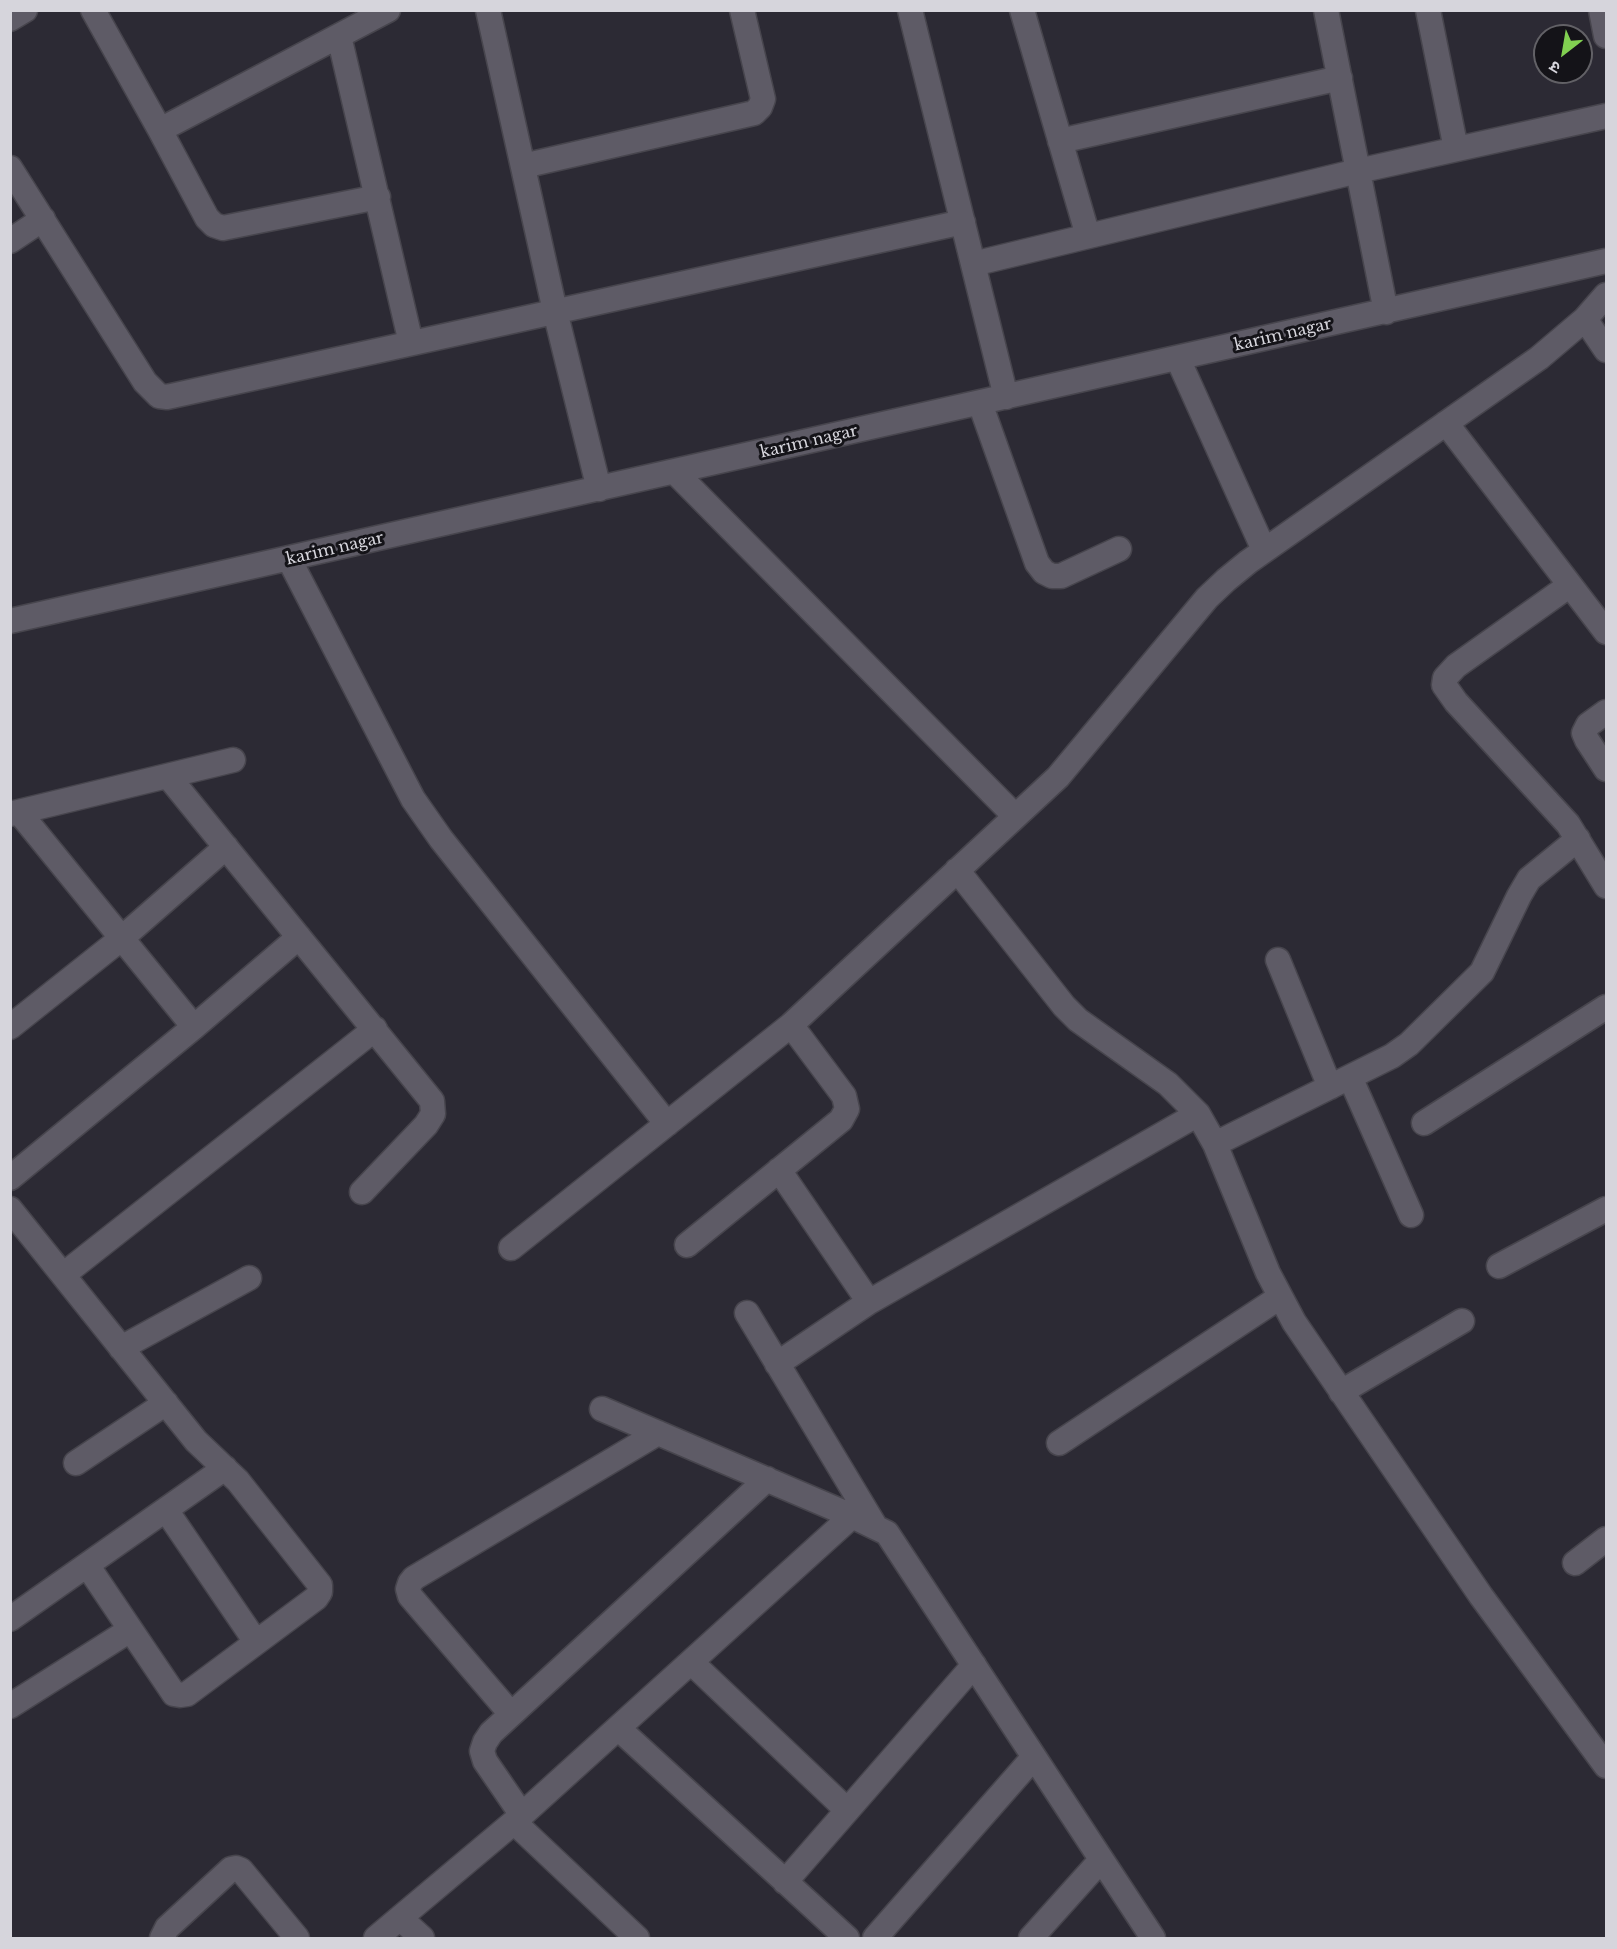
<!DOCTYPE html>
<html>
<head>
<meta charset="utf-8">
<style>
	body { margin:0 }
	#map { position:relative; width:1617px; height:1949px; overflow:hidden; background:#2c2a34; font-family:"Libre Baskerville","Noto Sans Devanagari",serif }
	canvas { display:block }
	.frame { position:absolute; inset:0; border:12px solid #d6d5dc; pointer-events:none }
	.north { position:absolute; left:1533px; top:24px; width:60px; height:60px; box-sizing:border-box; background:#141318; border:2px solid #626166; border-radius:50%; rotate:211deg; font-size:16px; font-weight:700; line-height:24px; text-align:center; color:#d6d5dc }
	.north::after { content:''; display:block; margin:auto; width:21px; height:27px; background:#81d051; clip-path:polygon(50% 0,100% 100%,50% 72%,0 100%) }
</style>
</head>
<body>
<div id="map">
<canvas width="1617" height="1949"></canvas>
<div class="frame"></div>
<div class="north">उ</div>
</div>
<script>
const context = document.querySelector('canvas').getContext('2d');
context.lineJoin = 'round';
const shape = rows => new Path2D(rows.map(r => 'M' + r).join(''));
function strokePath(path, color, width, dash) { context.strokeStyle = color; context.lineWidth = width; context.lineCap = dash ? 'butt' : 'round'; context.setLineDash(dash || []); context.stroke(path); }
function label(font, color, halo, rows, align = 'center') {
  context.font = font + ' "Libre Baskerville",serif'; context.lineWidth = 6; context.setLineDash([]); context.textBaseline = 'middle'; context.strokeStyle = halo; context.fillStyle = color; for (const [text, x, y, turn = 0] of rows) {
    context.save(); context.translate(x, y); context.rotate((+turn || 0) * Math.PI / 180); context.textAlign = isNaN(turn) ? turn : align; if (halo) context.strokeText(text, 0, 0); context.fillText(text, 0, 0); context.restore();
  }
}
const minor = shape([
	[93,10,160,130,207,218,214,225,223,228,378,197],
	[488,10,555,311,599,489],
	[910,10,1006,397],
	[1022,10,1088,236],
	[1326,10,1386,312],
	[1428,10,1456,149],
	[1601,10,1606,36],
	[10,19,25,10],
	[339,36,411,343],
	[160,130,388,10],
	[1060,141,1340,78],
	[523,166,754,113,760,107,763,99,742,10],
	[10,168,145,382,159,396,167,397,963,222],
	[10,241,43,219],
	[973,264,1358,171,1606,116],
	[1585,319,1606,350],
	[1178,359,1264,550],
	[980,403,1037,563,1044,572,1052,576,1061,576,1119,549],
	[1446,423,1606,632],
	[675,472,1015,816],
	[289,559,413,799,441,839,667,1124],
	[1570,585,1456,666,1445,678,1444,685,1456,702,1568,824,1606,886],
	[10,621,1606,261],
	[1606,712,1588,725,1584,733,1587,740,1606,769],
	[168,776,432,1101,433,1114,426,1125,362,1192],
	[19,812,194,1027],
	[10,814,233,760],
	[957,870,1064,1006,1078,1020,1168,1084,1198,1114,1215,1144,1268,1273,1294,1322,1481,1596,1606,1766],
	[1278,960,1330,1087],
	[10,1027,122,938,226,847],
	[1350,1077,1411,1215],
	[1424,1123,1606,1007],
	[1215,1144,1392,1056,1409,1044,1482,972,1519,896,1529,879,1578,839],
	[779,1170,869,1302],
	[10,1178,194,1027,299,937],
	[10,1209,196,1441,238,1481,320,1585,320,1592,316,1598,187,1694,180,1695,174,1694,87,1565],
	[687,1245,841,1120,847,1109,844,1096,791,1025],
	[511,1248,791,1025,1058,777,1207,598,1226,580,1248,562,1539,358,1585,319,1606,295],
	[1499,1266,1606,1209],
	[63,1275,375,1029],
	[747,1313,875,1526],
	[121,1348,249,1278],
	[777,1364,869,1302,1198,1114],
	[1341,1392,1462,1321],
	[602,1409,852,1516,887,1533,1153,1938],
	[1059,1443,1280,1297],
	[76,1463,166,1403],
	[166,1510,256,1642],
	[1575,1563,1606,1539],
	[10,1619,225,1468],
	[691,1662,847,1810],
	[10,1706,130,1630],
	[511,1714,410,1596,408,1589,410,1583,414,1578,658,1433],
	[618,1728,847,1938],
	[522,1815,485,1761,482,1751,485,1742,491,1733,767,1479],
	[514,1822,637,1938],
	[785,1882,974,1665],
	[400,1918,422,1938],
	[162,1938,167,1928,231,1869,236,1868,241,1870,297,1938],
	[376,1938,514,1822,852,1516],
	[875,1938,1033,1758],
	[1031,1938,1101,1860]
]);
strokePath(minor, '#47454d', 27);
strokePath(minor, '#5e5b66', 24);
label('16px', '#d6d5dc', '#141318', [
	["karim nagar",1283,335,-13],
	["karim nagar",809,442,-13],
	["karim nagar",335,549,-13]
]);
</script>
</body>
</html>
